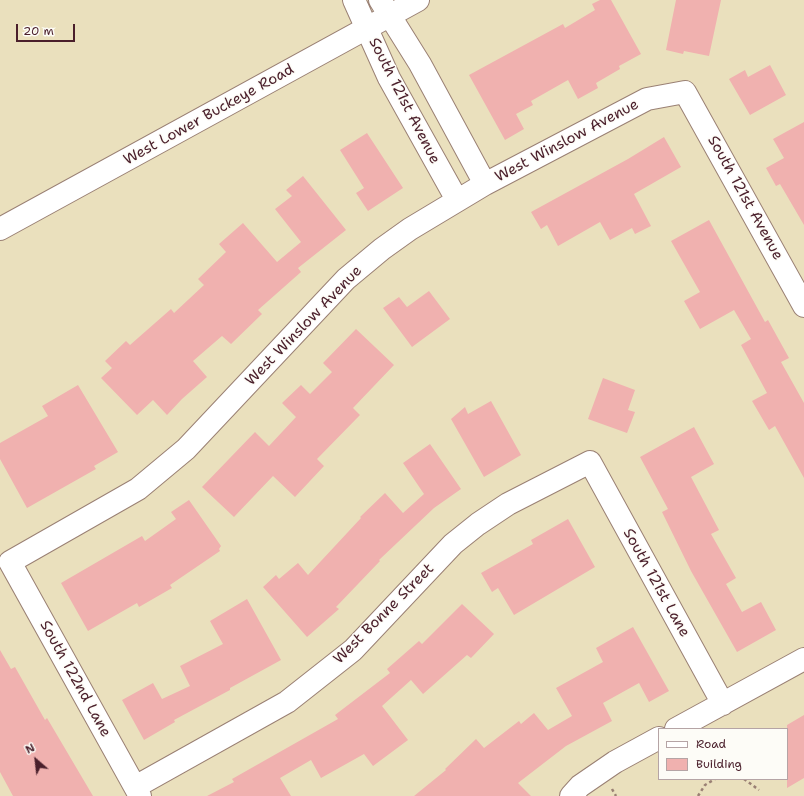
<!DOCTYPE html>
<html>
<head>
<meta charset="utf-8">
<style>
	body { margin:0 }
	#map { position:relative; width:804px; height:796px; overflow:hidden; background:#eae0bd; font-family:"Shantell Sans",sans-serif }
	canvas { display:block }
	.legend { position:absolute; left:658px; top:728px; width:130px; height:52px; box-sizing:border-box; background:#fdfcf7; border:1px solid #b5a4a5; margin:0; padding:5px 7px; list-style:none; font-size:12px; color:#4a1f2b }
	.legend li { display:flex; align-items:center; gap:8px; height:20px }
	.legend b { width:20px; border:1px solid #b5a4a5 }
	.north { position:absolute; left:16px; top:740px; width:40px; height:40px; -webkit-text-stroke:3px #fdfcf7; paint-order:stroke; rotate:332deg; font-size:11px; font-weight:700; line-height:16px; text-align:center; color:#4a1f2b }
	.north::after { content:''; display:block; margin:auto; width:14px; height:18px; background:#4a1f2b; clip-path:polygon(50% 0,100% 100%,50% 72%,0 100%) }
	.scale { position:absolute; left:16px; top:24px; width:59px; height:18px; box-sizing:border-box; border:2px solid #4a1f2b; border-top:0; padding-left:5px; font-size:12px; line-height:14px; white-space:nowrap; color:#4a1f2b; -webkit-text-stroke:3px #fdfcf7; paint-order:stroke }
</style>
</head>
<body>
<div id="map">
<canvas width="804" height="796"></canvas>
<ul class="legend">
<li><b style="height:5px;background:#fff"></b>Road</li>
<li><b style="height:11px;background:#f0b1af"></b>Building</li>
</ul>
<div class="north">N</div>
<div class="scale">20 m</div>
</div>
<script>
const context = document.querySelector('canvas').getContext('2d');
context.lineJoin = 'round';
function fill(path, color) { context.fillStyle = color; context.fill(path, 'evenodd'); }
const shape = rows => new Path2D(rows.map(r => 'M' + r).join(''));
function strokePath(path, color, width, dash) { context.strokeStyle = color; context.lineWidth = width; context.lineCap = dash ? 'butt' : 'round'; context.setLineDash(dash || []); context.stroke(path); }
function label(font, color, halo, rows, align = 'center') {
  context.font = font + ' "Shantell Sans",sans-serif'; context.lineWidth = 3; context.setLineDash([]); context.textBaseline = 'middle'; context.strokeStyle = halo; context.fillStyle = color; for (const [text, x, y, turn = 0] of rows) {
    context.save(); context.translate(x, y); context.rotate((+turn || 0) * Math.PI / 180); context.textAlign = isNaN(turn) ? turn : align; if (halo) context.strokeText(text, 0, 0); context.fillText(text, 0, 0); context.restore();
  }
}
fill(shape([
	[600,0,611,0,641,54,619,66,620,69,596,83,598,88,578,99,568,80,531,101,533,105,516,114,524,129,505,140,469,75,563,24,565,28,595,10,592,4],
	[676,0,721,0,709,56,684,51,683,54,666,50],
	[770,65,786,95,750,115,729,79,745,70,748,77],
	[804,122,804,225,780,184,776,186,766,168,784,158,773,139],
	[367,133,403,188,368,211,356,193,364,188,340,150],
	[664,137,681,167,634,194,651,226,635,234,632,228,610,240,600,222,558,246,547,225,541,229,531,212,628,159],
	[303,176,346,230,298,268,301,272,258,310,262,314,231,344,222,336,193,361,207,377,182,399,167,415,153,400,137,415,101,378,112,368,105,361,126,341,130,345,171,309,174,313,204,285,198,279,226,252,219,244,243,223,277,262,301,242,275,209,292,196,286,190],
	[709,220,765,322,768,320,789,358,781,362,804,403,804,478,775,426,769,430,752,401,767,393,741,345,751,339,734,310,700,329,684,301,700,292,671,241],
	[429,291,450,319,412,347,383,308,399,297,407,307],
	[356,329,394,365,353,408,360,415,317,459,324,466,295,497,273,476,234,517,202,487,255,432,269,446,296,417,282,403,301,385,310,394,332,372,323,363],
	[603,378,635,390,628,410,635,412,627,433,588,419],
	[78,385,118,452,94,466,96,469,27,508,0,459,0,443,48,416,42,406],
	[491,401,521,455,484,477,451,419,465,407,468,414],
	[694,427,714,464,691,477,719,530,711,534,736,578,726,584,742,612,761,602,776,630,737,652,691,571,662,512,668,509,640,457],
	[430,444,461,489,434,508,379,560,380,561,336,607,339,609,307,637,263,587,276,575,279,579,298,563,308,575,361,518,360,517,385,493,403,513,424,494,403,463],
	[189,500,221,546,219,549,220,551,170,585,172,588,139,607,137,603,88,631,61,583,142,536,145,541,176,519,171,512],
	[568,519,595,567,514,615,498,588,492,592,481,573,533,544,531,540],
	[247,599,281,660,230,688,230,690,174,720,175,722,144,740,122,700,153,683,162,699,190,686,180,666,223,644,210,621],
	[462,604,494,634,471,658,467,655,423,694,411,680,382,706,408,740,373,766,364,754,321,778,311,760,280,778,291,796,207,796,234,782,232,779,338,719,335,715,390,673,387,669,419,641,422,644],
	[633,627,669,691,649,702,639,683,603,703,612,721,566,746,518,783,531,796,414,796,446,770,445,769,476,739,484,748,519,721,521,724,534,713,548,730,572,716,556,688,603,662,596,648],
	[0,650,11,669,15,667,45,720,47,718,93,796,13,796,0,772],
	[804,715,804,778,787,788,787,725]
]), '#f0b1af');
const minor = shape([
	[354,0,389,78,457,200],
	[380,0,420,64,485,184],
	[676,729,804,659],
	[135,787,287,702,353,650,453,544,478,524,508,504,590,462,723,704],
	[140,796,10,562,138,489,186,449,346,279,382,249,410,229,485,184,647,99,685,92,804,306],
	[571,796,580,786,615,762,659,738]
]);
const major = shape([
	[0,229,418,0]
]);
strokePath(minor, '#9a8074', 24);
strokePath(major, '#9a8074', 24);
strokePath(shape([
	[744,779,759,790],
	[612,789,616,796],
	[698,796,705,785,715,779]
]), '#9a8074', 2.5, [3, 3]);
strokePath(minor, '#fff', 22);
strokePath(major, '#fff', 22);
label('15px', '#4a1f2b', '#fdfcf7', [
	["South 121st Avenue",404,101,63],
	["West Lower Buckeye Road",209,115,-29],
	["West Winslow Avenue",567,141,-28],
	["South 121st Avenue",745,198,61],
	["West Winslow Avenue",304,326,-46],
	["South 121st Lane",656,583,61],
	["West Bonne Street",384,614,-45],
	["South 122nd Lane",75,679,61]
]);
</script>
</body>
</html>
